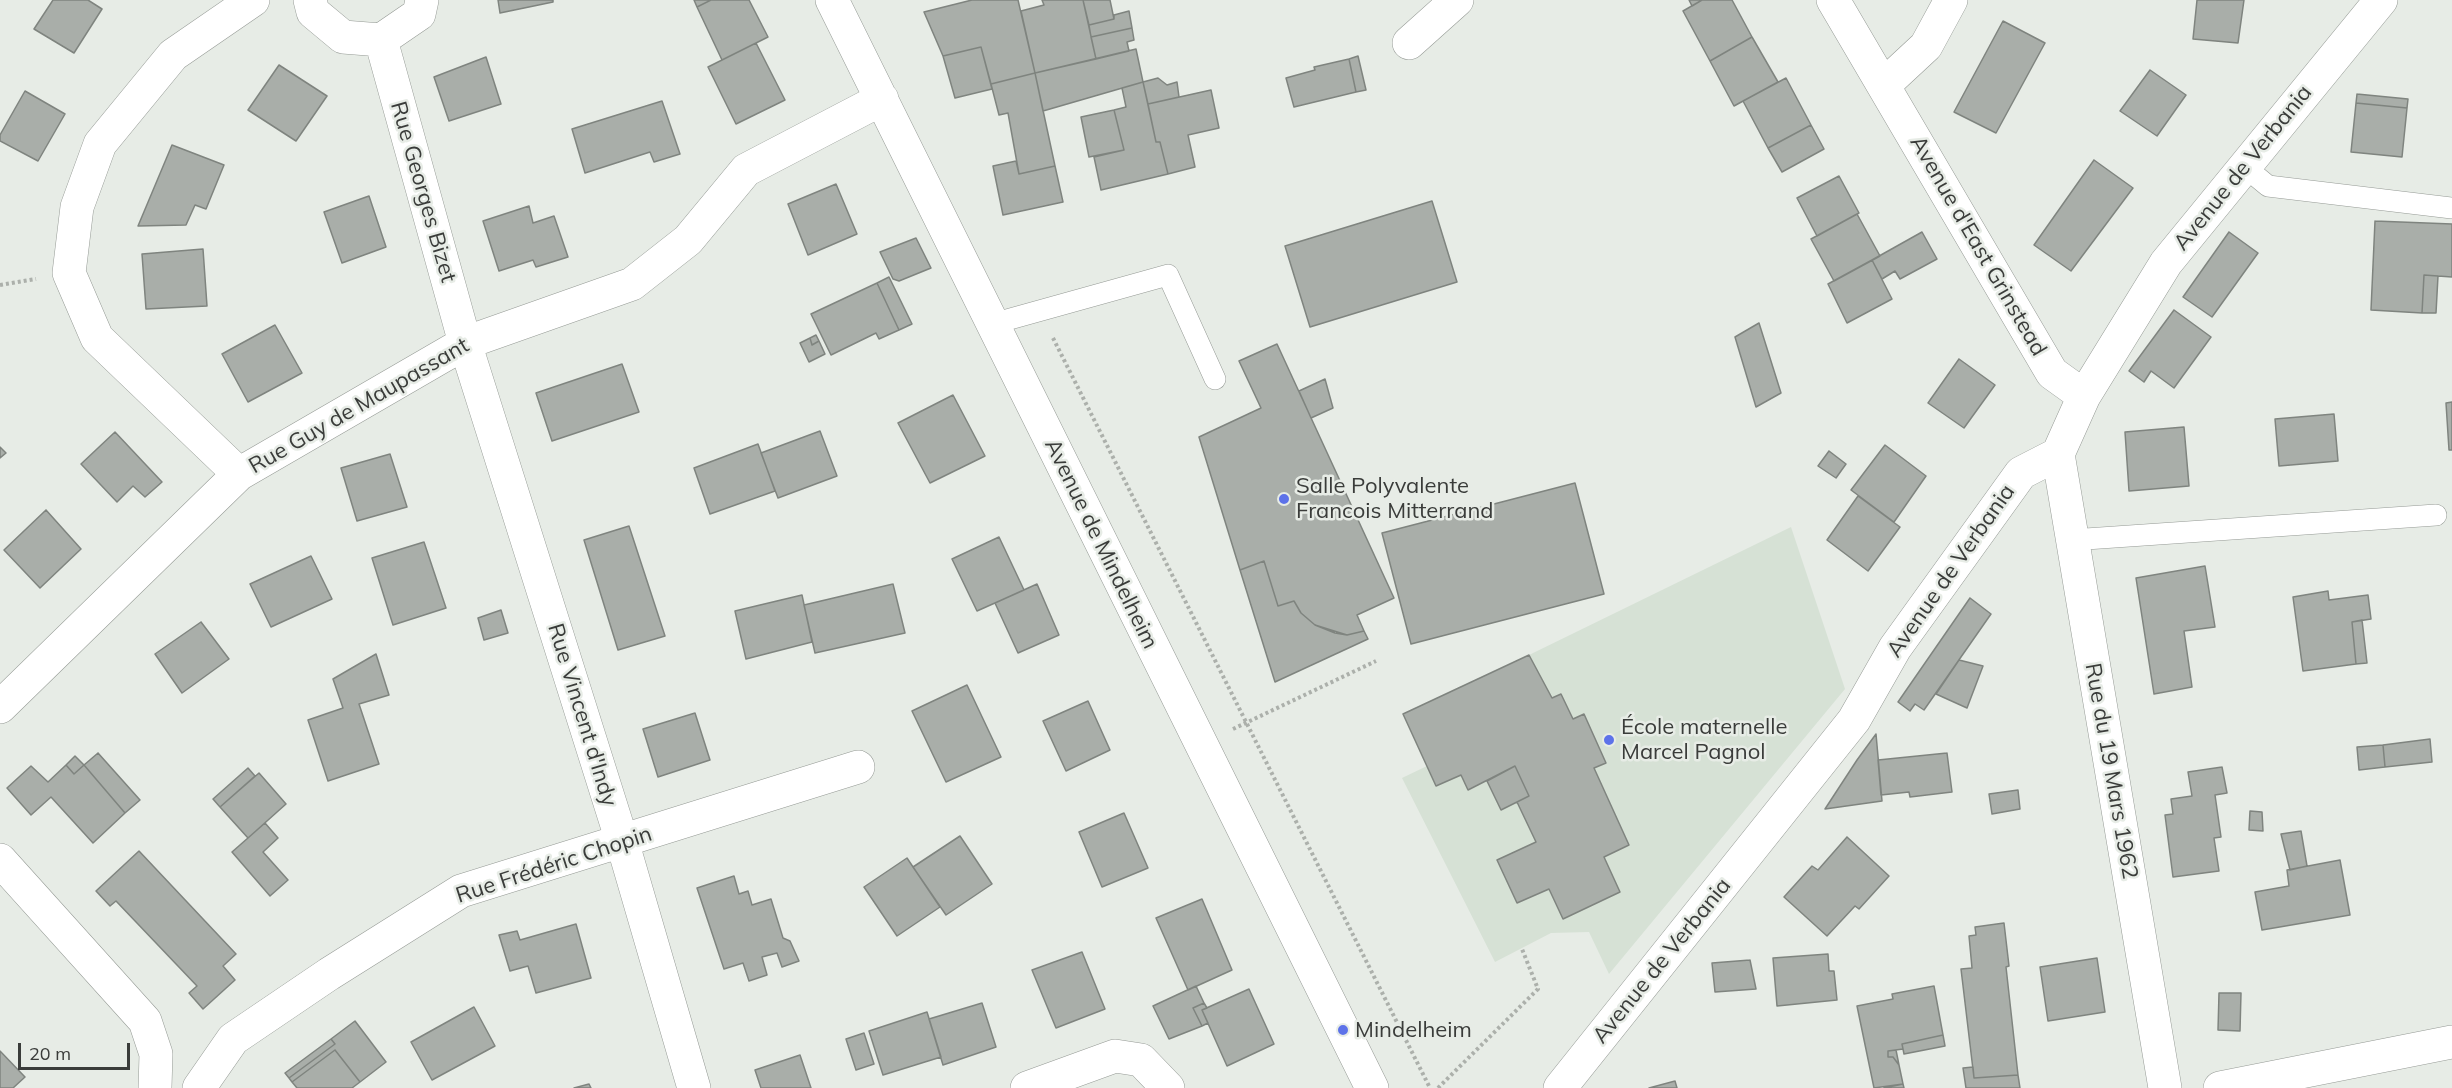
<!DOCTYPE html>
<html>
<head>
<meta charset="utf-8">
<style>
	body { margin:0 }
	#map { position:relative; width:2452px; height:1088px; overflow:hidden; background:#e7ece6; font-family:Mulish,sans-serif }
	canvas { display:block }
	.scale { position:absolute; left:18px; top:1043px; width:112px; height:27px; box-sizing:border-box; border:3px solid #3a3c3a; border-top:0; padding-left:8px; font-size:18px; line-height:21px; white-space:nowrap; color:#3a3c3a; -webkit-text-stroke:4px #e7ece6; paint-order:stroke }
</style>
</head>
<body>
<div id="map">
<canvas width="2452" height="1088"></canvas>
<div class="scale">20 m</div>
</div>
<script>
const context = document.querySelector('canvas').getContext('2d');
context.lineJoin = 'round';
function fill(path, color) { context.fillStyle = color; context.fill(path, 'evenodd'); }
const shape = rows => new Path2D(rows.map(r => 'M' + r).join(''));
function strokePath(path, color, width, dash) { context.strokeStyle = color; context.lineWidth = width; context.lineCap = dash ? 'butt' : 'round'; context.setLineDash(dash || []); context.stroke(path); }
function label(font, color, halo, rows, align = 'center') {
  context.font = font + ' Mulish,sans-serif'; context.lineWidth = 5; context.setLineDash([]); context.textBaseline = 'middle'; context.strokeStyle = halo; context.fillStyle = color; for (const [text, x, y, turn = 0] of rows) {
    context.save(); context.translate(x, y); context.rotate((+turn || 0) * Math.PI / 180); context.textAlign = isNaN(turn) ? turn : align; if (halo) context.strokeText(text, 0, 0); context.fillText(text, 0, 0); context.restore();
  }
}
fill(shape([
	[1791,527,1845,689,1609,974,1589,932,1551,933,1495,962,1402,778,1427,766,1403,714,1529,655]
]), '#d6e1d5');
const building = shape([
	[53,0,88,0,102,9,74,53,34,29,53,0],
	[498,0,553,0,553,2,500,13,498,0],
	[694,0,711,0,697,7,694,0],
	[711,0,749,0,768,37,722,60,697,7,711,0],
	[972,0,1018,0,1035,73,991,84,981,47,943,56,924,12,972,0],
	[1042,0,1083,0,1096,59,1035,73,1021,11,1044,5,1042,0],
	[1083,0,1110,0,1114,19,1089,25,1083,0],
	[1689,0,1702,0,1692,6,1689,0],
	[1702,0,1732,0,1752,37,1710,61,1683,11,1702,0],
	[2197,0,2244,0,2238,43,2193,39,2197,0],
	[1129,11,1132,28,1091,37,1089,25,1114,19,1114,15,1129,11],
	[2003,21,2045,43,1996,133,1954,112,2003,21],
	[1132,28,1134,40,1127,42,1129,51,1096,59,1091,37,1132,28],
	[1752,37,1778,82,1734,106,1710,61,1752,37],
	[756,43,785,100,736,124,708,67,756,43],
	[981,47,992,89,955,98,943,56,981,47],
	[1136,49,1143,82,1043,111,1035,73,1136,49],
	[1358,56,1366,90,1356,92,1349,59,1358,56],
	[486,57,501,104,449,121,434,77,486,57],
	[1349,59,1356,92,1294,107,1286,78,1315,70,1314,67,1349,59],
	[279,65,327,96,296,141,248,110,279,65],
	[2150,70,2186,95,2157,136,2120,111,2150,70],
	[1035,73,1055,166,1019,174,1008,113,999,115,991,84,1035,73],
	[1158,78,1167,85,1177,82,1179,97,1148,104,1143,82,1158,78],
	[1786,78,1811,125,1768,148,1743,101,1786,78],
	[1143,82,1156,142,1160,142,1168,174,1101,190,1094,157,1124,150,1114,110,1126,107,1122,88,1143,82],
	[1211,90,1219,128,1188,135,1195,167,1168,174,1160,142,1156,142,1148,104,1211,90],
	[25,91,65,114,38,161,0,141,0,135,25,91],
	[2357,94,2408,99,2407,108,2356,103,2357,94],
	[662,101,680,154,654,162,650,152,585,173,572,129,662,101],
	[2356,103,2407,108,2402,157,2351,152,2356,103],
	[1114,110,1124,150,1089,157,1081,117,1114,110],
	[1811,125,1824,149,1782,172,1768,148,1811,125],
	[172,145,224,165,206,209,195,205,186,225,138,226,172,145],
	[2094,160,2133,188,2071,271,2034,245,2094,160],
	[1016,161,1019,174,1055,166,1063,202,1003,215,993,166,1016,161],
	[1839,176,1859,213,1817,236,1797,198,1839,176],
	[836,184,857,234,808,255,788,204,836,184],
	[369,196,386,247,342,263,324,212,369,196],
	[1432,201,1457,282,1310,327,1285,246,1432,201],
	[529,206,533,223,554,216,568,257,536,267,533,260,499,271,483,221,529,206],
	[1857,214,1880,256,1834,281,1811,239,1857,214],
	[2375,221,2452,224,2452,277,2424,275,2422,313,2371,310,2375,221],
	[1922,232,1937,259,1900,279,1895,271,1882,279,1872,260,1922,232],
	[2229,232,2258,253,2212,317,2183,297,2229,232],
	[916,238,931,268,899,281,893,279,880,252,916,238],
	[203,249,207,306,146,309,142,254,203,249],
	[1872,260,1892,299,1847,323,1828,284,1872,260],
	[2424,275,2438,276,2436,313,2422,313,2424,275],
	[889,277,912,324,899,330,877,283,889,277],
	[877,283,899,330,879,339,876,333,831,355,811,314,877,283],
	[2174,310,2211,337,2174,388,2151,371,2144,382,2129,371,2174,310],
	[1759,323,1781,393,1756,407,1735,337,1759,323],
	[275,325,302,373,248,402,222,354,275,325],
	[816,335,819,341,812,345,810,338,816,335],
	[810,338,812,345,819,341,825,354,809,362,800,343,810,338],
	[1277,344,1394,598,1357,615,1364,631,1347,635,1335,633,1315,625,1301,613,1294,601,1278,606,1264,561,1240,570,1199,437,1261,408,1239,361,1277,344],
	[1959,359,1995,385,1964,428,1928,403,1959,359],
	[622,364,639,412,552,441,536,393,622,364],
	[1325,379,1333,408,1311,418,1299,391,1325,379],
	[953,395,985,456,930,483,898,423,953,395],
	[2452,402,2452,450,2449,450,2446,403,2452,402],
	[2334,414,2338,461,2279,466,2275,419,2334,414],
	[2184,427,2189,486,2129,491,2125,432,2184,427],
	[820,431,837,476,778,498,761,453,820,431],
	[115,432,162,482,145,497,133,486,117,502,81,464,115,432],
	[758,444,775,491,710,514,694,468,758,444],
	[1885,445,1926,476,1894,522,1851,490,1885,445],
	[0,447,6,453,0,458,0,447],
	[1829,451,1846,464,1836,478,1818,466,1829,451],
	[390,454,407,507,357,521,341,468,390,454],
	[1575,483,1604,594,1411,644,1382,533,1575,483],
	[1858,496,1900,527,1868,571,1827,540,1858,496],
	[46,510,81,549,40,588,4,550,46,510],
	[629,526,665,636,618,650,584,540,629,526],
	[999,537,1024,590,977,611,952,559,999,537],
	[424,542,446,608,393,625,372,558,424,542],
	[311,556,332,599,271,627,250,584,311,556],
	[1264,561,1278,606,1294,601,1301,613,1315,625,1347,635,1364,631,1368,639,1275,682,1240,570,1264,561],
	[2205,566,2215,627,2184,631,2192,687,2154,694,2136,578,2205,566],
	[893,584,905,633,815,653,804,605,893,584],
	[1037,584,1059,635,1018,653,995,603,1037,584],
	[2328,591,2329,600,2368,595,2371,619,2352,622,2356,664,2303,671,2293,597,2328,591],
	[802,595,812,642,746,659,735,611,802,595],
	[1970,598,1991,614,1924,710,1915,704,1910,711,1898,702,1970,598],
	[501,610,508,633,484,640,478,618,501,610],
	[2362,620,2367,663,2356,664,2352,622,2362,620],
	[201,622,229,659,182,693,155,654,201,622],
	[376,654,389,695,359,704,379,764,328,781,308,720,343,708,333,679,376,654],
	[1529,655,1552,698,1561,694,1573,719,1584,714,1606,763,1594,768,1629,845,1604,857,1620,892,1563,919,1549,889,1517,903,1497,860,1536,842,1517,802,1529,796,1515,766,1468,790,1461,775,1436,786,1403,714,1529,655],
	[1959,660,1983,666,1967,708,1936,694,1959,660],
	[967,685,1001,757,946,782,912,711,967,685],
	[1088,701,1110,750,1066,771,1043,721,1088,701],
	[695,713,710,760,658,777,643,729,695,713],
	[1876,734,1882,801,1825,809,1857,760,1876,734],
	[2430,739,2432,762,2385,767,2383,745,2430,739],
	[2383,745,2385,767,2359,770,2357,747,2383,745],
	[98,753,140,800,125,813,84,765,98,753],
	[1947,753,1952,792,1910,797,1909,792,1881,795,1878,760,1947,753],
	[75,756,84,765,74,774,66,765,75,756],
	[66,765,74,774,84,765,125,813,93,843,51,797,31,815,7,788,31,766,48,782,66,765],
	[1515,766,1529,796,1501,810,1487,781,1515,766],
	[2222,767,2227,793,2215,795,2221,837,2214,838,2219,871,2173,877,2165,815,2173,814,2171,799,2192,796,2188,772,2222,767],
	[248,768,255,776,220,807,213,799,248,768],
	[259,773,286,804,248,838,220,807,259,773],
	[2018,790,2020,809,1992,814,1989,794,2018,790],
	[2250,811,2262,812,2263,831,2249,830,2250,811],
	[1124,813,1148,868,1102,887,1079,832,1124,813],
	[265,823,278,838,263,852,288,880,270,896,232,852,265,823],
	[2301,831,2307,866,2290,870,2281,834,2301,831],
	[960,836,992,884,946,915,913,867,960,836],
	[1847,837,1889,876,1859,909,1855,906,1827,936,1784,897,1812,866,1818,870,1847,837],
	[139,851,236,954,223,966,235,980,203,1009,189,993,197,986,116,901,110,906,96,891,139,851],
	[907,858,940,907,897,936,864,887,907,858],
	[2340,860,2350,915,2262,930,2255,892,2289,886,2287,870,2340,860],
	[734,876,739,894,748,891,752,905,771,899,783,938,790,941,799,961,782,967,777,953,762,957,767,975,749,981,743,963,724,969,697,888,734,876],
	[1202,899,1232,970,1188,990,1156,918,1202,899],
	[2004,923,2009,966,2006,967,2018,1075,1974,1078,1961,969,1972,968,1969,936,1976,935,1975,927,2004,923],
	[576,924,591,978,536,993,528,966,510,971,499,935,517,931,520,940,576,924],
	[1082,952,1105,1009,1056,1028,1032,970,1082,952],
	[1828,954,1829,971,1834,971,1837,1000,1777,1006,1773,958,1828,954],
	[2097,958,2105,1012,2048,1021,2040,967,2097,958],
	[1750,960,1756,989,1715,992,1712,963,1750,960],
	[1196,986,1204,1003,1193,1008,1202,1026,1169,1039,1153,1006,1196,986],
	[1934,986,1943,1035,1902,1044,1903,1049,1888,1051,1888,1057,1893,1057,1899,1065,1903,1084,1874,1088,1857,1006,1893,999,1892,994,1934,986],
	[1249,989,1274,1044,1227,1066,1202,1010,1249,989],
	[2219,993,2241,993,2240,1031,2218,1030,2219,993],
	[982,1003,996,1047,943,1065,929,1019,982,1003],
	[1204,1003,1207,1008,1202,1010,1208,1023,1202,1026,1193,1008,1204,1003],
	[474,1007,495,1046,432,1080,411,1042,474,1007],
	[927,1012,941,1057,883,1075,869,1031,927,1012],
	[355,1021,386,1062,360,1082,335,1050,292,1082,289,1078,335,1044,331,1039,355,1021],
	[864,1033,874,1064,856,1070,846,1039,864,1033],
	[1943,1035,1945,1046,1904,1054,1902,1044,1943,1035],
	[331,1039,335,1044,289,1078,285,1073,331,1039],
	[335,1050,360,1082,352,1088,297,1088,292,1082,335,1050],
	[1896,1050,1899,1065,1893,1057,1888,1057,1888,1051,1896,1050],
	[0,1051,25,1077,13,1088,0,1088,0,1051],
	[800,1055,811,1088,761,1088,755,1070,800,1055],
	[1973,1067,1974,1078,2018,1075,2020,1088,1966,1088,1963,1068,1973,1067],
	[1675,1081,1677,1088,1649,1088,1675,1081],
	[589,1084,591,1088,574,1088,589,1084],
	[1903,1084,1904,1088,1884,1088,1903,1084]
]);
fill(building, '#a9aea9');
strokePath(building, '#7f847f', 1.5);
const service = shape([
	[2245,167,2268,186,2452,208],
	[992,324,1168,275,1215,379],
	[2071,540,2436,515]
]);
const minor = shape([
	[310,0,313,12,343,37,381,40,419,14,422,0],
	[832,0,1372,1088],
	[1833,0,2052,373,2084,396],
	[381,40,465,343,622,841,694,1088],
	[1409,43,1457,0],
	[1884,85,1926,46,1951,0],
	[2058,454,2165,1088],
	[239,474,97,338,69,273,77,207,100,144,173,55,253,0],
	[0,707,239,474,465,343,632,284,688,240,746,170,882,99],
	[0,860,145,1021,156,1054,155,1088],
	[199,1088,233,1039,329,974,461,891,858,767],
	[1027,1088,1115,1056,1141,1060,1168,1088],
	[1560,1088,1854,720,1895,648,2021,473,2058,454,2084,396,2166,263,2381,0]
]);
const tertiary = shape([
	[2220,1088,2452,1042]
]);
strokePath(service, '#959a95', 22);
strokePath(minor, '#959a95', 34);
strokePath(tertiary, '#959a95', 34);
strokePath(shape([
	[0,285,36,279],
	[1053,338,1430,1088],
	[1233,729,1376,661],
	[1438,1088,1538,989,1522,949]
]), '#acb0ab', 4, [3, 3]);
strokePath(service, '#fff', 21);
strokePath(minor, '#fff', 33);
strokePath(tertiary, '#fff', 33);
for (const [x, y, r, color] of [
	[1284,499,6,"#5d72e9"],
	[1609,740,6,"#5d72e9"],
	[1343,1030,6,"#5d72e9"]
]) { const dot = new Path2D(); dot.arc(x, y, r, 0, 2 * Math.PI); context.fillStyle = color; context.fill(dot); strokePath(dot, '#e7ece6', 2); }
label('22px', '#3a3c3a', '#e7ece6', [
	["Avenue de Verbania",2243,168,-51],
	["Rue Georges Bizet",423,192,74],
	["Avenue d'East Grinstead",1978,246,60],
	["Rue Guy de Maupassant",359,406,-30],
	["Avenue de Mindelheim",1101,544,64],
	["Avenue de Verbania",1951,571,-55],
	["Rue Vincent d'Indy",582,715,73],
	["Rue du 19 Mars 1962",2111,771,80],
	["Rue Frédéric Chopin",554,865,-18],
	["Avenue de Verbania",1662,961,-51]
]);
label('22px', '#3a3c3a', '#e7ece6', [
	["Salle Polyvalente",1296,486],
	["Francois Mitterrand",1296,511],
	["École maternelle",1621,727],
	["Marcel Pagnol",1621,752],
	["Mindelheim",1355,1030]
], 'left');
</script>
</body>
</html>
